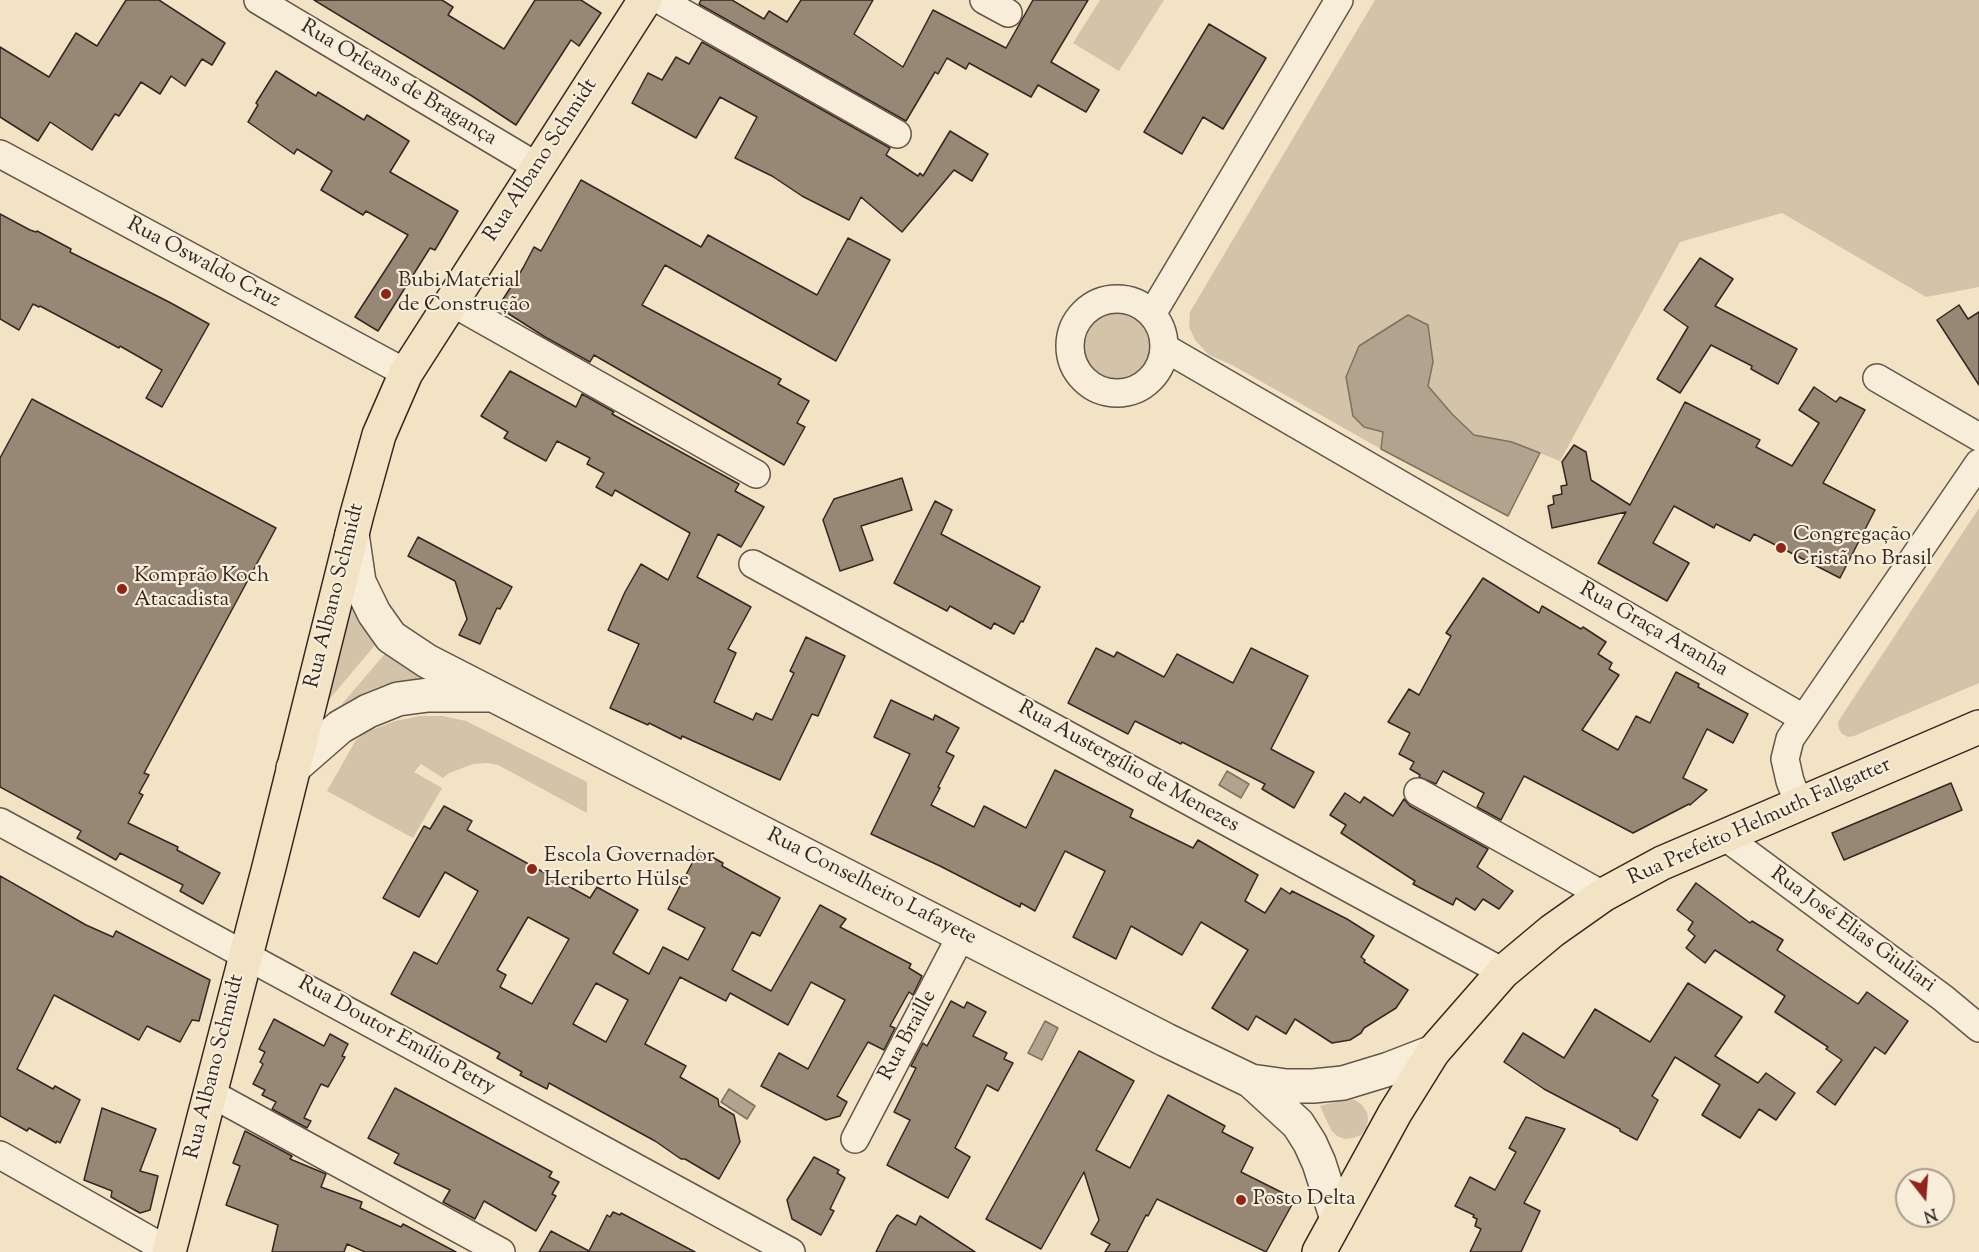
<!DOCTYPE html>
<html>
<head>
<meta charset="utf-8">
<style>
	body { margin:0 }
	#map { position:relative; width:1979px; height:1252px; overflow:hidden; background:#f2e3c5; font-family:"Sorts Mill Goudy",serif }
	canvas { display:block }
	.north { position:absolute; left:1895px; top:1168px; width:60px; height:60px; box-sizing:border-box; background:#f7edd9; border:2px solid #a99d8f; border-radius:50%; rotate:163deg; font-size:16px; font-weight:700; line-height:24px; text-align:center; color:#342621 }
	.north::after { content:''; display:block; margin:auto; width:21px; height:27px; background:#8f2418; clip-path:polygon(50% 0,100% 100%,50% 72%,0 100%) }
</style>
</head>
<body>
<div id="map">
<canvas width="1979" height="1252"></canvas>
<div class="north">N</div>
</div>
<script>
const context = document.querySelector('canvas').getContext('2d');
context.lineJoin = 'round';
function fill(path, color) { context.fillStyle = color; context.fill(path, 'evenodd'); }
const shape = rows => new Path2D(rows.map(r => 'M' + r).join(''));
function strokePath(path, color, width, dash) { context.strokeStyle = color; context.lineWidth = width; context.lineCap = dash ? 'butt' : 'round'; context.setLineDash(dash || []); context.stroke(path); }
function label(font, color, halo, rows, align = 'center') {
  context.font = font + ' "Sorts Mill Goudy",serif'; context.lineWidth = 4.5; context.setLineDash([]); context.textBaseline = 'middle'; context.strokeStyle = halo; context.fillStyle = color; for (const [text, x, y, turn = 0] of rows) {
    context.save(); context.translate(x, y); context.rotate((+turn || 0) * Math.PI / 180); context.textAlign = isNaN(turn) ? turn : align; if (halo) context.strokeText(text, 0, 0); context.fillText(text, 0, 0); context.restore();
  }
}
fill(shape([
	[1100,0,1164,0,1119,71,1073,43],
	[1375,0,1979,0,1979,287,1926,297,1782,213,1680,242,1560,461,1512,442,1474,435,1452,414,1428,385,1433,362,1364,427,1383,432,1381,449,1232,365,1209,355,1195,340,1189,327,1190,312],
	'1077 346a40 40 0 1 1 80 0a40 40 0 1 1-80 0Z',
	[1979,508,1979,683,1854,736,1848,737,1842,734,1839,729,1838,723,1841,717],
	[349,586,381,638,327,702],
	[390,648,433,681,417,679,383,685,366,692,341,705],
	[420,716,442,716,466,721,587,782,587,813,498,765,488,763,473,764,449,773,443,778,421,764,414,772,442,788,413,838,327,791,356,740,369,731,395,721],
	[1347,1099,1355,1100,1362,1105,1367,1112,1368,1120,1366,1128,1361,1135,1353,1138,1345,1139,1337,1136,1331,1130,1320,1106]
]), '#d2c3a9');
const water = shape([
	[1408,315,1428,325,1433,362,1428,386,1452,414,1474,435,1512,442,1540,453,1508,516,1381,449,1383,432,1364,427,1353,416,1346,377,1359,346,1408,315],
	[1227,771,1249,784,1241,798,1219,785,1227,771],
	[1045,1021,1058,1028,1042,1060,1028,1053,1045,1021],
	[729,1089,755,1106,747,1119,721,1102,729,1089]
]);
fill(water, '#b1a38d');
strokePath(water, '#7f7162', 1.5);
const building = shape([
	[126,0,159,0,225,43,212,65,202,59,185,86,171,76,160,94,141,82,119,116,115,114,92,150,50,122,38,141,0,117,0,47,49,77,76,33,97,46,126,0],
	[314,0,442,0,453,7,448,15,504,49,535,0,581,0,601,13,579,46,571,40,516,125,472,96,314,0],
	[701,0,732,0,764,19,769,11,787,22,801,0,873,0,854,34,903,67,933,10,1006,48,1033,0,1088,0,1051,62,1099,90,1086,112,1038,85,1031,97,969,63,966,69,947,58,938,74,935,72,906,121,699,4,701,0],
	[1209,24,1266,58,1223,129,1203,117,1182,154,1144,132,1209,24],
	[702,42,890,148,886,155,918,176,920,173,923,176,950,131,988,154,972,181,954,170,902,232,861,197,849,220,802,196,772,176,735,158,757,117,720,97,696,138,632,103,648,73,662,80,676,57,689,64,702,42],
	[276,71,316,96,318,92,364,120,367,115,409,141,390,172,458,211,435,250,430,248,378,331,355,317,408,235,366,211,363,215,321,190,332,171,297,149,294,154,248,122,258,105,256,103,276,71],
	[581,180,701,247,708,235,817,295,848,238,890,260,836,361,665,265,642,305,781,379,778,384,809,401,797,423,805,427,784,465,594,355,590,362,545,337,498,307,523,268,534,247,541,251,581,180],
	[0,214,30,230,36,232,37,231,71,249,70,252,169,302,209,324,162,407,146,398,162,370,120,346,119,348,40,306,39,307,33,304,19,330,0,319,0,214],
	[1700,258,1733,279,1715,306,1797,349,1778,384,1751,369,1752,366,1711,345,1680,393,1657,379,1688,327,1664,310,1700,258],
	[1959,305,1968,319,1979,312,1979,385,1937,320,1959,305],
	[510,371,576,407,582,394,614,412,612,414,739,484,735,491,764,507,741,547,718,534,697,577,751,607,728,649,736,653,714,702,753,720,756,713,772,720,794,673,790,671,806,637,845,656,818,716,812,714,780,780,682,736,681,739,649,723,648,725,610,708,639,644,608,630,625,592,641,564,668,580,690,533,615,490,612,496,596,487,604,473,587,464,590,458,557,441,546,461,504,438,508,432,481,416,510,371],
	[1814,387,1836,402,1840,397,1865,410,1823,483,1875,510,1840,578,1754,534,1750,541,1716,524,1714,528,1674,506,1653,543,1689,563,1667,601,1598,563,1626,512,1552,528,1548,506,1554,504,1553,496,1562,494,1561,486,1567,485,1562,462,1574,445,1586,452,1591,480,1630,505,1685,402,1760,440,1756,447,1792,466,1819,423,1799,410,1814,387],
	[32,399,276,528,144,773,149,775,139,793,143,795,128,823,178,847,177,850,220,873,203,904,180,891,183,885,120,853,116,860,77,838,81,831,0,787,0,458,32,399],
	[902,478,912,510,861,526,873,560,840,571,823,520,834,499,902,478],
	[935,501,952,510,941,534,1040,587,1023,622,1021,621,1014,634,994,623,991,629,950,606,947,611,894,583,935,501],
	[418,537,512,587,500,609,497,608,480,644,459,635,467,619,455,581,408,556,418,537],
	[1483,578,1539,613,1542,606,1581,629,1583,627,1606,642,1598,654,1612,663,1609,669,1619,675,1582,730,1618,750,1636,716,1650,723,1676,672,1699,684,1698,687,1748,714,1733,743,1707,729,1683,778,1707,790,1690,805,1689,804,1633,833,1524,776,1501,820,1477,807,1484,793,1443,771,1436,784,1419,777,1420,775,1410,769,1414,762,1399,754,1410,733,1388,722,1409,689,1419,695,1451,636,1446,633,1483,578],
	[1096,648,1114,657,1117,652,1164,677,1177,654,1233,683,1251,648,1308,676,1271,749,1314,772,1294,808,1262,789,1265,784,1182,742,1181,744,1135,721,1128,734,1068,703,1096,648],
	[891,700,933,720,935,715,959,728,946,752,954,756,938,787,940,788,931,805,974,827,984,806,1026,828,1055,770,1133,810,1130,817,1193,848,1198,840,1258,875,1245,901,1265,913,1281,888,1290,894,1292,891,1347,919,1374,936,1361,957,1365,960,1364,962,1408,990,1396,1008,1364,1028,1361,1033,1350,1040,1332,1043,1295,1019,1286,1034,1256,1016,1248,1030,1212,1008,1248,950,1201,922,1182,955,1131,926,1116,959,1073,937,1105,871,1065,851,1035,911,1021,903,1020,907,940,866,871,834,910,754,874,737,891,700],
	[1951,783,1962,810,1844,860,1832,833,1951,783],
	[1345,793,1360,803,1364,797,1393,816,1404,799,1410,806,1488,849,1477,867,1513,891,1499,909,1483,899,1475,910,1456,898,1453,905,1413,884,1415,881,1341,833,1346,825,1330,815,1345,793],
	[444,806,472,821,467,830,590,898,597,887,638,910,613,953,649,974,663,947,688,960,705,928,668,909,699,850,723,863,722,866,780,898,760,936,752,932,732,970,771,991,820,905,846,919,840,927,911,964,909,968,922,976,913,995,909,992,890,1026,895,1028,884,1050,868,1042,837,1096,847,1102,840,1116,826,1120,761,1086,779,1053,808,1069,845,1000,811,982,788,1025,730,993,726,1001,680,977,645,1044,686,1066,680,1077,718,1099,719,1106,734,1115,740,1142,719,1179,685,1159,681,1159,655,1141,549,1083,547,1089,520,1075,522,1072,497,1058,500,1053,391,994,414,952,437,964,478,891,445,872,419,917,383,898,424,826,430,829,444,806],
	[528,917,569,939,532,1004,500,987,506,975,497,970,528,917],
	[596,983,628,1000,606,1042,573,1024,596,983],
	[0,876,86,925,113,937,116,931,210,980,199,1021,192,1020,180,1042,147,1026,139,1040,54,995,17,1069,53,1089,55,1086,80,1100,60,1143,57,1141,56,1143,29,1128,27,1131,0,1116,0,876],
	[1696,883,1750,923,1752,921,1783,940,1777,950,1858,1004,1867,992,1908,1021,1885,1054,1875,1047,1835,1105,1817,1092,1842,1060,1826,1049,1828,1047,1775,1012,1785,996,1715,950,1705,963,1686,948,1695,936,1688,930,1693,922,1677,910,1696,883],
	[1688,983,1742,1017,1715,1056,1758,1083,1766,1073,1795,1093,1776,1120,1759,1109,1740,1138,1702,1115,1720,1085,1675,1057,1652,1096,1658,1100,1637,1140,1620,1131,1620,1129,1544,1089,1504,1062,1523,1033,1564,1058,1595,1009,1650,1042,1688,983],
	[951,1001,964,1008,967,1002,986,1012,973,1036,1007,1053,1004,1059,1013,1063,998,1091,987,1085,955,1148,970,1157,948,1198,887,1165,910,1120,894,1112,916,1068,911,1066,923,1043,927,1046,951,1001],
	[274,1019,324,1046,330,1034,348,1044,342,1056,345,1057,328,1087,321,1084,304,1118,311,1121,307,1128,272,1109,276,1102,262,1095,265,1090,253,1084,263,1064,260,1062,265,1052,259,1049,274,1019],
	[1079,1051,1134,1081,1096,1150,1130,1168,1168,1095,1225,1126,1222,1132,1253,1148,1241,1172,1295,1199,1266,1252,1157,1199,1148,1216,1146,1215,1127,1252,1105,1252,1110,1244,1091,1234,1099,1220,1084,1172,1041,1249,986,1219,1079,1051],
	[395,1088,552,1172,549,1177,559,1182,552,1194,556,1196,536,1231,484,1201,475,1219,443,1202,450,1190,394,1163,399,1154,368,1138,395,1088],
	[102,1108,156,1129,140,1171,158,1176,150,1210,140,1213,111,1197,112,1191,84,1180,102,1108],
	[1526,1117,1565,1129,1524,1203,1540,1211,1521,1252,1470,1252,1481,1229,1475,1226,1477,1219,1473,1217,1474,1215,1455,1206,1470,1177,1495,1190,1516,1152,1509,1148,1526,1117],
	[245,1131,292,1156,290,1159,326,1174,321,1187,362,1202,360,1208,401,1227,403,1224,456,1252,365,1252,347,1244,344,1252,272,1252,278,1225,226,1205,240,1166,233,1163,245,1131],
	[814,1157,839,1170,837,1173,845,1178,830,1209,834,1211,821,1235,792,1219,787,1200,814,1157],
	[613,1212,620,1215,621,1213,695,1252,539,1252,551,1231,589,1251,607,1215,610,1217,613,1212],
	[897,1215,916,1225,920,1216,975,1252,876,1252,889,1225,897,1215]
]);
fill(building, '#978876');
strokePath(building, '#342621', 1.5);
const minor = shape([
	[258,0,538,167],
	[660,0,897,134],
	[984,0,1008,13],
	[0,154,406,373],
	'1070 346a47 47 0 1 1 94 0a47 47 0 1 1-94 0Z',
	[451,302,756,474],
	[1152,314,1339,0],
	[1165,348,1803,718],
	[1877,378,1979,437],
	[753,564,1503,972],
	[1418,792,1603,895],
	[1799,804,1790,781,1785,759,1790,739,1979,463],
	[0,822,791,1252],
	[1724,836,1943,998,1979,1028],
	[210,1093,501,1252],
	[855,1139,962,934],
	[0,1155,169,1251]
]);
const tertiary = shape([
	[352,534,359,582,374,613,391,637,427,661,1166,1040,1251,1081,1298,1124,1310,1143,1319,1163,1337,1219],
	[293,768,340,727,368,711,398,699,428,695,486,695],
	[1251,1081,1286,1086,1313,1086,1343,1083,1389,1069,1433,1052]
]);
const primary = shape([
	[169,1252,269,867,357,514,379,435,406,373,645,0],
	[1319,1252,1395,1113,1433,1052,1503,972,1552,931,1603,895,1662,863,1979,727]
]);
strokePath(minor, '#64554a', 30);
strokePath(tertiary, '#64554a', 36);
strokePath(primary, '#342621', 36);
strokePath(minor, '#f7edd9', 27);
strokePath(tertiary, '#f7edd9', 33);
strokePath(primary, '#f2e3c5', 33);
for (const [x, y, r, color] of [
	[386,294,6,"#8f2418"],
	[1781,548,6,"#8f2418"],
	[122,589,6,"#8f2418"],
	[532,869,6,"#8f2418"],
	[1241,1200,6,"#8f2418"]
]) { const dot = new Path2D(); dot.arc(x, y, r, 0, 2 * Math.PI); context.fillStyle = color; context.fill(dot); strokePath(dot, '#f7edd9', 2); }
label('21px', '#342621', '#f7edd9', [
	["Rua Orleans de Bragança",398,84,31],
	["Rua Albano Schmidt",542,161,-57],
	["Rua Oswaldo Cruz",203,264,28],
	["Rua Albano Schmidt",336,596,-76],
	["Rua Graça Aranha",1653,631,30],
	["Rua Austergílio de Menezes",1128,768,29],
	["Rua Prefeito Helmuth Fallgatter",1760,823,-24],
	["Rua Conselheiro Lafayete",871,888,27],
	["Rua José Elias Giuliari",1852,931,36],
	["Rua Braille",909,1036,-62],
	["Rua Doutor Emílio Petry",396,1037,29],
	["Rua Albano Schmidt",216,1067,-76]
]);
label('21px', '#342621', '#f7edd9', [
	["Bubi Material",398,282],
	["de Construção",398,306],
	["Congregação",1793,536],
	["Cristã no Brasil",1793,560],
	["Komprão Koch",134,577],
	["Atacadista",134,601],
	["Escola Governador",544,857],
	["Heriberto Hülse",544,881],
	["Posto Delta",1253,1200]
], 'left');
</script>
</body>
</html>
